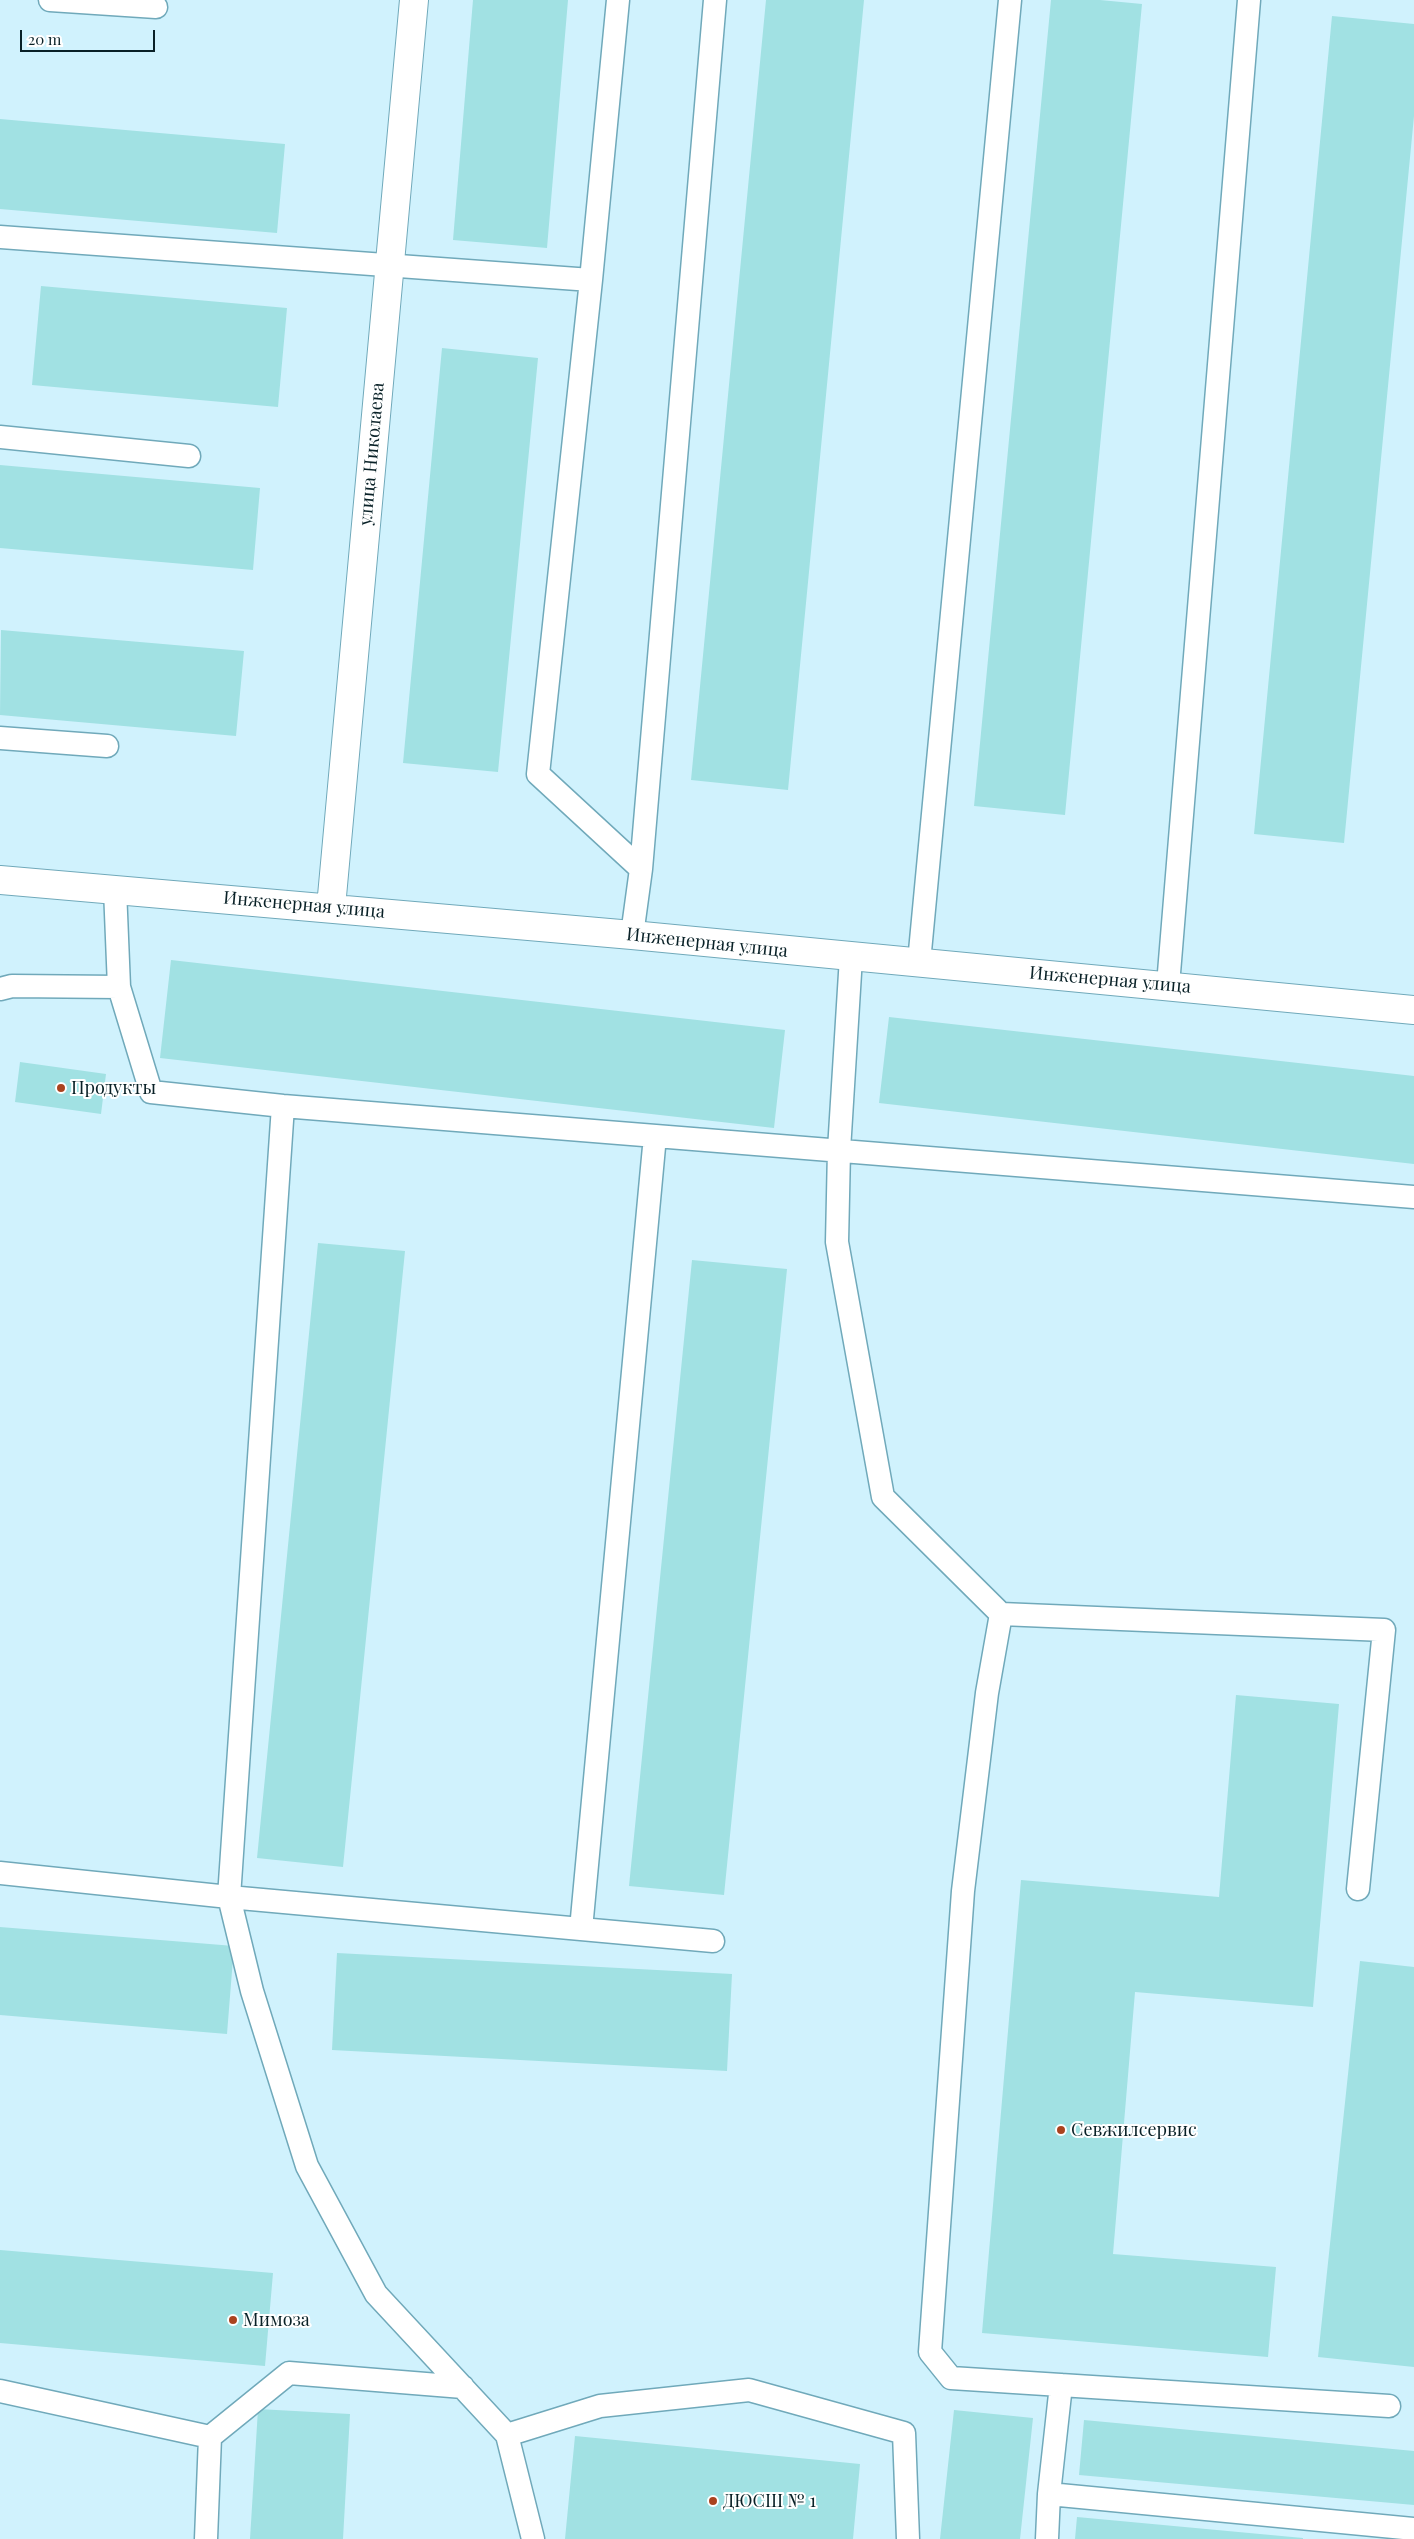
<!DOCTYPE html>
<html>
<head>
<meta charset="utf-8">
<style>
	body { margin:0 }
	#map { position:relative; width:1414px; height:2539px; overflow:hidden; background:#d0f2fd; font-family:"Playfair Display",serif }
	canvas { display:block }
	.scale { position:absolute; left:20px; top:30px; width:135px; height:22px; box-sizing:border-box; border:2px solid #092127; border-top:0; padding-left:6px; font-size:15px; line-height:18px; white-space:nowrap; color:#092127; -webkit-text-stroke:4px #fff; paint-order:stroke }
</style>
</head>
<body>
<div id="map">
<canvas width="1414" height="2539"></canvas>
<div class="scale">20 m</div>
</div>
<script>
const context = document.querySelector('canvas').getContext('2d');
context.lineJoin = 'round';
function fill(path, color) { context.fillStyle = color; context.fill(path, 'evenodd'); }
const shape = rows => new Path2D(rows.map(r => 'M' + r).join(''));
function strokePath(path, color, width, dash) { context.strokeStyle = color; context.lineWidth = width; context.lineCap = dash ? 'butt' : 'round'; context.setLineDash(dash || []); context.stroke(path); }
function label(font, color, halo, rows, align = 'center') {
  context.font = font + ' "Playfair Display",serif'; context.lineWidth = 4; context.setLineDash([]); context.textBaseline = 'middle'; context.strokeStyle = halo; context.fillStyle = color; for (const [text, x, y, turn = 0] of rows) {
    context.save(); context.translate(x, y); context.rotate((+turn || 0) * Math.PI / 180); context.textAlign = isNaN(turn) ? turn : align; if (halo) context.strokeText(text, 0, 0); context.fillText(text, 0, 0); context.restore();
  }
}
fill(shape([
	[473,0,568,0,547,248,453,240],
	[766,0,864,0,788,790,691,780],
	[1051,0,1100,0,1142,4,1065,815,974,806],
	[1332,16,1414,24,1414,116,1344,843,1254,834],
	[0,119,285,144,277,233,0,209],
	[41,286,287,308,278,407,32,385],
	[442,348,538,358,498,772,403,763],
	[0,465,260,488,253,570,0,548],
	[1,630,244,651,236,736,0,715],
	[171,960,785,1030,774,1128,160,1058],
	[889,1017,1414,1076,1414,1164,879,1103],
	[20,1062,106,1074,101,1114,15,1102],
	[318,1243,405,1251,343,1867,257,1858],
	[692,1260,787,1269,724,1895,629,1886],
	[1236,1695,1339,1704,1313,2007,1135,1992,1113,2254,1276,2267,1268,2357,982,2333,1021,1880,1219,1897],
	[0,1927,234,1946,227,2034,0,2015],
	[337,1953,732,1974,727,2071,332,2050],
	[1360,1961,1414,1967,1414,2367,1318,2357],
	[0,2250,273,2273,265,2366,0,2343],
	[258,2409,350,2414,343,2539,250,2539],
	[954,2410,1033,2418,1020,2539,940,2539],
	[1084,2420,1414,2451,1414,2505,1079,2475],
	[575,2436,860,2464,853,2539,565,2539],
	[1077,2517,1303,2538,1303,2539,1075,2539]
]), '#a1e1e3');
const lane = shape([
	[50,0,156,7],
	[618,0,591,280,538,774,641,869,632,935],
	[0,237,591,280],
	[0,437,189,456],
	[0,738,107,746],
	[641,869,715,0],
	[115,889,119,987,151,1092,283,1106,1414,1197],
	[851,957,839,1150,837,1242,883,1497,1001,1614,1384,1630,1358,1889],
	[919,962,1010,0],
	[1168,985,1249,0],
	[0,989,12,986,119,987],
	[283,1106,229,1897,252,1991,307,2166,376,2294,507,2435,533,2539],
	[1001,1614,987,1693,963,1891,930,2352,951,2378,1389,2406],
	[0,1873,229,1897,713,1941],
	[581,1929,655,1136],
	[0,2391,210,2437,206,2539],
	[507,2435,600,2406,749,2390,904,2433,908,2539],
	[210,2437,289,2373,463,2387],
	[1049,2494,1414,2529],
	[1047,2539,1049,2494,1061,2385]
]);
const street = shape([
	[0,880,632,935,1414,1010],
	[331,907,414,0]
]);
strokePath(lane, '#70a9ba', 25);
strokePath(street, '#70a9ba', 30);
strokePath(lane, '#fff', 22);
strokePath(street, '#fff', 28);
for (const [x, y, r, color] of [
	[61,1088,5,"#aa431f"],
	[1061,2130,5,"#aa431f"],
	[233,2320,5,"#aa431f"],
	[713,2501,5,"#aa431f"]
]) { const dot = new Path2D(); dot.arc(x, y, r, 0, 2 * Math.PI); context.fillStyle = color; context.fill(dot); strokePath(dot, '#fff', 2); }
label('18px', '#092127', '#fff', [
	["улица Николаева",372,454,-85],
	["Инженерная улица",304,905,5],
	["Инженерная улица",707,943,6],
	["Инженерная улица",1110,980,5]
]);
label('18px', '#092127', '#fff', [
	["Продукты",71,1088],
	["Севжилсервис",1071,2130],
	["Мимоза",243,2320],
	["ДЮСШ № 1",723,2501]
], 'left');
</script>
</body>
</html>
